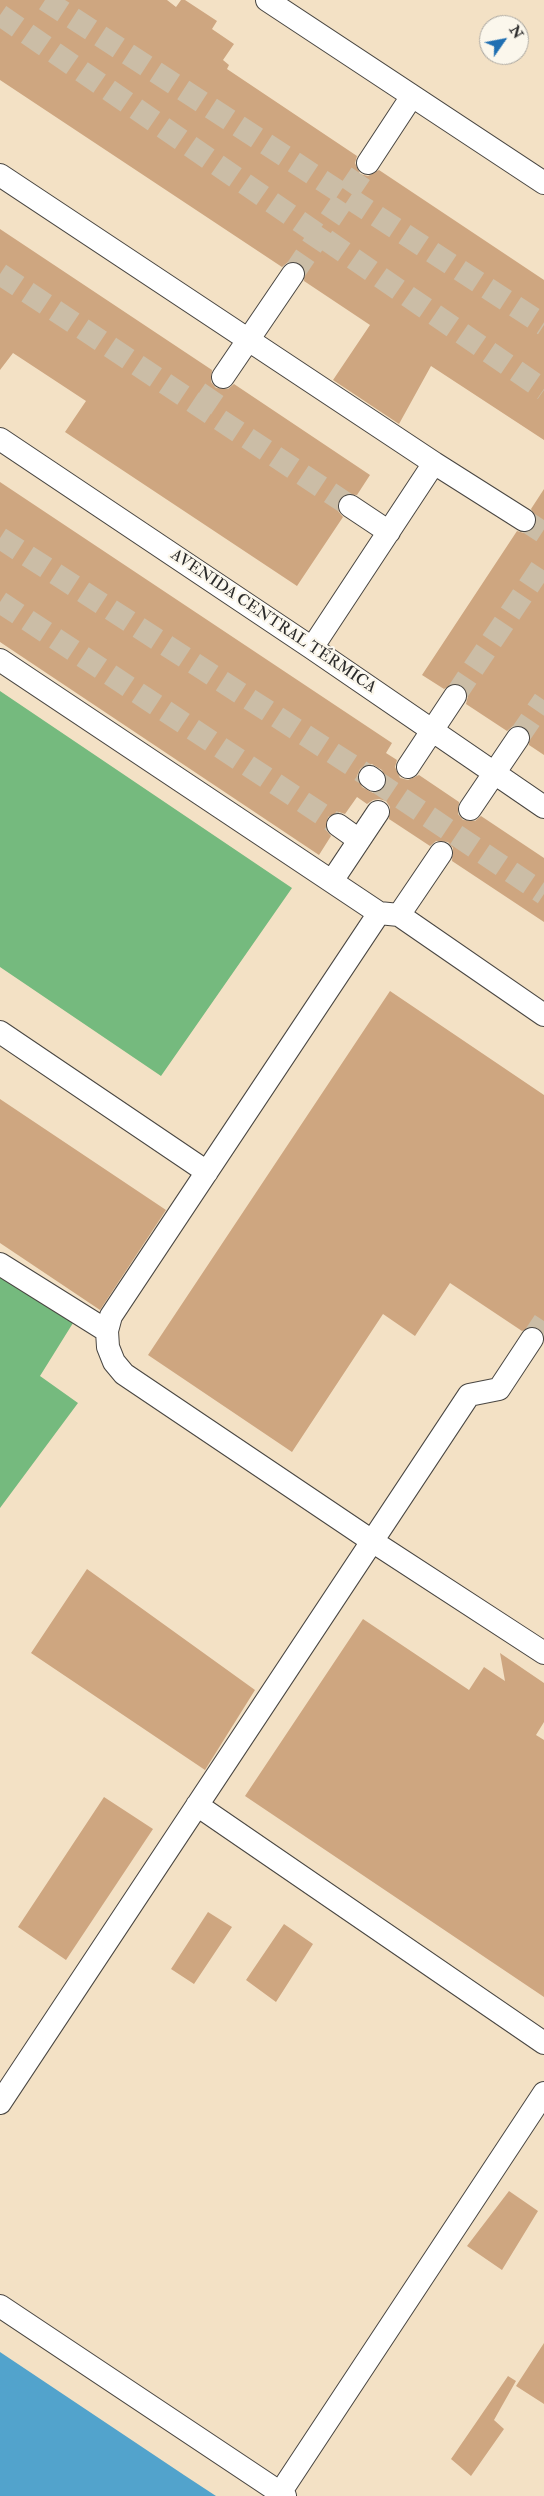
<!DOCTYPE html>
<html>
<head>
<meta charset="utf-8">
<style>
	body { margin:0 }
	#map { position:relative; width:544px; height:2496px; overflow:hidden; background:#f3e1c5; font-family:"IM FELL Double Pica",serif }
	canvas { display:block }
	.north { position:absolute; left:479px; top:15px; width:50px; height:50px; box-sizing:border-box; background:#fbf7ec; border:1px solid #a8a59f; border-radius:50%; rotate:57deg; font-size:14px; font-weight:700; line-height:20px; text-align:center; color:#2b2b2b }
	.north::after { content:''; display:block; margin:auto; width:18px; height:22px; background:#1f6fb2; clip-path:polygon(50% 0,100% 100%,50% 72%,0 100%) }
</style>
</head>
<body>
<div id="map">
<canvas width="544" height="2496"></canvas>
<div class="north">N</div>
</div>
<script>
const context = document.querySelector('canvas').getContext('2d');
context.lineJoin = 'round';
function fill(path, color) { context.fillStyle = color; context.fill(path, 'evenodd'); }
const shape = rows => new Path2D(rows.map(r => 'M' + r).join(''));
function strokePath(path, color, width, dash) { context.strokeStyle = color; context.lineWidth = width; context.lineCap = dash ? 'butt' : 'round'; context.setLineDash(dash || []); context.stroke(path); }
function label(font, color, halo, rows, align = 'center') {
  context.font = font + ' "IM FELL Double Pica",serif'; context.lineWidth = 4.5; context.setLineDash([]); context.textBaseline = 'middle'; context.strokeStyle = halo; context.fillStyle = color; for (const [text, x, y, turn = 0] of rows) {
    context.save(); context.translate(x, y); context.rotate((+turn || 0) * Math.PI / 180); context.textAlign = isNaN(turn) ? turn : align; if (halo) context.strokeText(text, 0, 0); context.fillText(text, 0, 0); context.restore();
  }
}
fill(shape([
	[0,691,292,888,161,1076,0,967],
	[0,1277,73,1323,40,1376,78,1403,0,1508]
]), '#75ba7e');
fill(shape([
	[0,2352,184,2475,216,2496,0,2496]
]), '#52a3cc');
fill(shape([
	[0,0,167,0,176,7,181,0,185,0,217,21,212,29,234,44,223,60,229,65,227,69,357,156,355,163,360,174,368,176,379,170,544,280,544,440,431,366,399,424,333,380,370,325,304,281,305,269,300,263,288,262,282,267,0,80],
	[0,229,212,370,211,382,216,388,228,389,234,384,370,475,357,495,345,494,339,499,338,511,343,517,297,586,65,432,86,401,13,353,0,370],
	[0,482,392,743,386,753,397,760,395,767,400,778,408,780,419,775,459,802,458,814,463,820,475,821,481,816,544,858,544,922,452,861,453,848,448,842,436,841,430,846,389,819,390,807,386,801,379,799,373,800,367,804,357,797,345,814,339,812,328,817,326,830,331,836,319,855,0,642],
	[372,764,382,770,387,781,384,788,373,793,362,787,357,776,360,769,365,765],
	[544,489,544,755,529,745,530,733,525,727,513,726,507,731,466,704,468,696,463,685,455,683,444,689,422,675,517,531,524,533,535,527,537,520,531,509],
	[390,991,544,1095,544,1334,540,1328,533,1326,522,1331,450,1283,415,1336,383,1314,292,1452,148,1355],
	[0,1099,166,1210,100,1310,0,1243],
	[87,1569,255,1690,205,1770,31,1653],
	[363,1619,469,1690,484,1667,505,1681,500,1653,544,1683,544,1722,536,1735,544,1740,544,1997,245,1796],
	[104,1797,153,1829,66,1960,18,1927],
	[208,1912,232,1927,194,1984,171,1969],
	[284,1924,313,1944,276,2002,246,1980],
	[509,2191,538,2211,502,2270,467,2246],
	[544,2343,544,2404,516,2386],
	[508,2376,516,2381,494,2420,504,2429,471,2476,451,2459]
]), '#cea680');
strokePath(shape([
	[45,0,544,325],
	[0,15,544,390],
	[0,274,350,506],
	[293,274,368,163],
	[202,408,223,377],
	[524,520,544,533],
	[0,538,370,777],
	[0,602,338,825],
	[455,696,544,563],
	[518,738,544,700],
	[374,780,544,894],
	[532,1339,544,1321]
]), '#cbbda6', 22, [22, 11]);
const minor = shape([
	[267,0,544,183],
	[368,163,412,96],
	[0,175,434,463,312,648],
	[223,377,293,274],
	[0,439,312,648,544,807],
	[434,463,524,520],
	[350,506,389,532],
	[0,660,379,913,399,915,544,1015],
	[408,767,455,696],
	[370,777,374,780],
	[470,809,518,738],
	[338,825,359,840],
	[332,881,378,812],
	[379,913,111,1316,107,1331,108,1347,114,1362,124,1374,372,1541,544,1653],
	[399,915,441,853],
	[0,1032,207,1172],
	[0,1264,107,1331],
	[197,1805,544,2043],
	[0,2103,469,1395,499,1389,532,1339],
	[0,2306,285,2496],
	[280,2493,544,2093]
]);
strokePath(minor, '#494642', 24);
strokePath(minor, '#fff', 22);
label('16px', '#2b2b2b', '#fbf7ec', [
	["AVENIDA CENTRAL TÉRMICA",273,622,34]
]);
</script>
</body>
</html>
